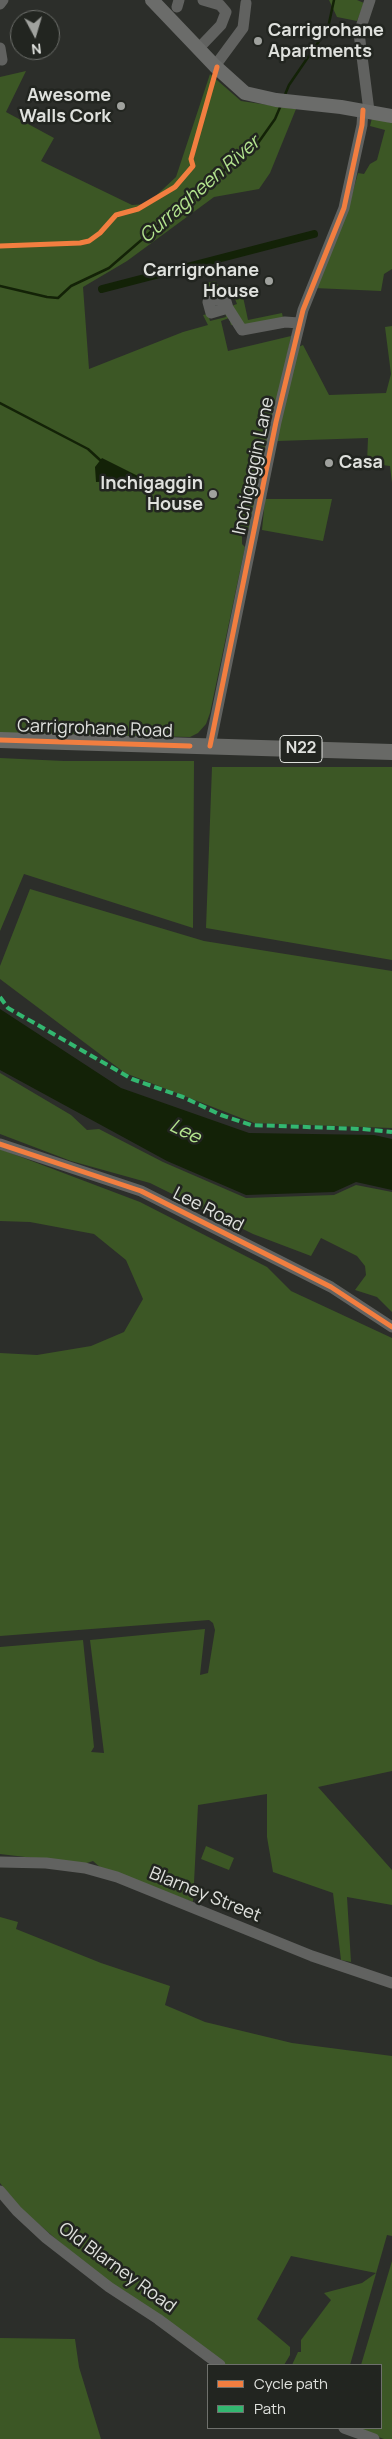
<!DOCTYPE html>
<html>
<head>
<meta charset="utf-8">
<style>
	body { margin:0 }
	#map { position:relative; width:392px; height:2439px; overflow:hidden; background:#2c2e2a; font-family:Manrope,sans-serif }
	canvas { display:block }
	.legend { position:absolute; left:207px; top:2364px; width:175px; height:65px; box-sizing:border-box; background:#222520; border:1px solid #6e706c; margin:0; padding:6px 9px; list-style:none; font-size:15px; color:#dfe1dd }
	.legend li { display:flex; align-items:center; gap:10px; height:25px }
	.legend b { width:25px; border:1px solid #6e706c }
	.north { position:absolute; left:10px; top:10px; width:50px; height:50px; box-sizing:border-box; background:#222520; border:1px solid #6e706c; border-radius:50%; rotate:174deg; font-size:14px; font-weight:700; line-height:20px; text-align:center; color:#dfe1dd }
	.north::after { content:''; display:block; margin:auto; width:18px; height:22px; background:#a0a29e; clip-path:polygon(50% 0,100% 100%,50% 72%,0 100%) }
</style>
</head>
<body>
<div id="map">
<canvas width="392" height="2439"></canvas>
<ul class="legend">
<li><b style="height:6px;background:#f27e40"></b>Cycle path</li>
<li><b style="height:6px;background:#33b770"></b>Path</li>
</ul>
<div class="north">N</div>
</div>
<script>
const context = document.querySelector('canvas').getContext('2d');
context.lineJoin = 'round';
function fill(path, color) { context.fillStyle = color; context.fill(path, 'evenodd'); }
const shape = rows => new Path2D(rows.map(r => 'M' + r).join(''));
function strokePath(path, color, width, dash) { context.strokeStyle = color; context.lineWidth = width; context.lineCap = dash ? 'butt' : 'round'; context.setLineDash(dash || []); context.stroke(path); }
function label(font, color, halo, rows, align = 'center') {
  context.font = font + ' Manrope,sans-serif'; context.lineWidth = 5; context.setLineDash([]); context.textBaseline = 'middle'; context.strokeStyle = halo; context.fillStyle = color; for (const [text, x, y, turn = 0] of rows) {
    context.save(); context.translate(x, y); context.rotate((+turn || 0) * Math.PI / 180); context.textAlign = isNaN(turn) ? turn : align; if (halo) context.strokeText(text, 0, 0); context.fillText(text, 0, 0); context.restore();
  }
}
fill(shape([
	[329,0,357,0,364,3,357,21,337,17],
	[26,71,6,112,54,138,41,161,132,205,147,204,176,177,210,74,241,101,296,109,270,173,259,189,214,197,127,261,83,287,89,369,183,332,208,325,203,315,208,314,210,321,226,317,225,312,231,317,233,325,231,325,229,318,221,321,228,351,291,336,251,529,246,530,242,536,242,544,245,547,210,713,206,724,198,733,190,737,0,733,0,77],
	[372,118,392,123,392,269,384,274,381,291,314,288,347,213,358,173,364,174,370,164,377,160,385,130,370,126],
	[215,281,222,290,205,294,202,284],
	[242,292,248,320,282,313,283,318,248,325,244,324,231,306,237,304,233,294],
	[392,326,392,483,390,466,367,463,368,438,277,441,296,348,303,345,329,395,386,393,391,374,385,327],
	[265,499,332,499,323,541,262,530],
	[0,758,64,761,194,761,193,928,24,874,0,931],
	[212,767,392,767,392,960,206,928],
	[30,889,204,941,392,971,392,1128,254,1123,125,1073,0,979,0,966],
	[0,1073,71,1115,87,1130,99,1129,163,1162,246,1198,334,1195,356,1185,392,1192,392,1312,377,1297,355,1290,366,1275,365,1266,357,1256,321,1238,311,1256,253,1234,150,1183,71,1161,0,1134],
	[0,1149,140,1202,267,1267,291,1291,392,1338,392,1771,318,1787,392,1870,392,1905,347,1897,351,1962,341,1960,333,1893,273,1872,267,1837,267,1794,198,1805,193,1902,102,1869,93,1861,84,1864,0,1854,0,1647,83,1640,94,1747,91,1752,104,1753,90,1640,205,1629,200,1675,208,1673,215,1630,213,1623,209,1620,0,1636,0,1353,37,1355,91,1346,124,1332,143,1299,126,1260,94,1234,30,1222,0,1221],
	[206,1846,234,1858,229,1870,201,1859],
	[0,1917,18,1922,16,1929,101,1963,170,1986,165,2005,205,2022,292,2043,392,2056,392,2236,387,2235,350,2365,292,2365,298,2352,301,2352,301,2340,331,2300,324,2293,362,2283,376,2273,291,2256,257,2319,290,2347,290,2355,284,2365,223,2365,116,2288,63,2245,21,2209,0,2183],
	[392,2261,392,2439,384,2439,353,2428,381,2428,381,2365,361,2365],
	[0,2338,75,2339,79,2367,101,2439,0,2439]
]), '#3c5725');
fill(shape([
	[102,458,138,476,138,480,132,486,120,484,116,481,96,482,95,467],
	[0,1009,121,1088,249,1133,374,1135,392,1139,392,1190,356,1182,334,1192,246,1195,167,1161,0,1070]
]), '#132207');
strokePath(shape([
	[284,97,289,85,328,28,334,0],
	[0,286,47,297,58,298,71,286,109,268,190,198,258,143,275,119,281,105],
	[0,403,88,449,100,460]
]), '#132207', 2.5);
strokePath(shape([
	[102,289,314,234]
]), '#132207', 8);
strokePath(shape([
	[0,4,3,0],
	[177,7,179,0],
	[0,48,2,60],
	[199,48,221,25,226,12,220,5,203,0],
	[215,66,243,28,246,3],
	[369,111,359,33,370,0],
	[228,308,211,313,208,302,225,298,228,308,242,330,285,322,299,323],
	[210,746,276,422,303,310,344,208,362,125,363,110],
	[0,1144,141,1191,331,1287,392,1327],
	[0,1862,46,1863,85,1868,117,1877,312,1956,392,1983],
	[0,2191,17,2211,46,2238,109,2287,158,2319,220,2365],
	[344,2428,374,2439]
]), '#616260', 11);
strokePath(shape([
	[152,0,215,66,245,93,276,100,341,107,392,116]
]), '#6b6c6a', 14);
strokePath(shape([
	[0,740,392,752]
]), '#686966', 16);
strokePath(shape([
	[0,997,8,1008,132,1079,183,1097,221,1115,251,1125,362,1129,392,1132]
]), '#33b770', 4, [8, 4]);
strokePath(shape([
	[0,246,80,243,89,241,100,233,116,215,138,209,175,187,193,166,191,159,217,67],
	[0,740,190,746],
	[210,746,276,422,303,310,344,208,362,125,363,110],
	[0,1144,141,1191,331,1287,392,1327]
]), '#f27e40', 5);
for (const [x, y, r, color] of [
	[258,41,5,"#a0a29e"],
	[121,106,5,"#a0a29e"],
	[269,281,5,"#a0a29e"],
	[329,463,5,"#a0a29e"],
	[213,494,5,"#a0a29e"]
]) { const dot = new Path2D(); dot.arc(x, y, r, 0, 2 * Math.PI); context.fillStyle = color; context.fill(dot); strokePath(dot, '#222520', 2); }
for (const [x, y, w] of [
	[301,749,42]
]) { const box = new Path2D(); box.roundRect(x - w / 2, y - 13.5, w, 27, 4); context.fillStyle = '#222520'; context.fill(box); strokePath(box, '#dfe1dd', 1); }
label('bold 16px', '#dfe1dd', null, [
	["N22",301,749]
]);
label('bold 18px', '#dfe1dd', '#222520', [
	["Carrigrohane",268,31,"left"],
	["Apartments",268,52,"left"],
	["Awesome",111,96],
	["Walls Cork",111,117],
	["Carrigrohane",259,271],
	["House",259,292],
	["Casa",339,463,"left"],
	["Inchigaggin",203,484],
	["House",203,505]
], 'right');
label('18px', '#dfe1dd', '#222520', [
	["Inchigaggin Lane",254,466,-78],
	["Carrigrohane Road",95,729,2],
	["Lee Road",208,1210,27],
	["Blarney Street",205,1895,22],
	["Old Blarney Road",117,2268,36]
]);
label('italic 19px', '#b4e58f', '#222520', [
	["Curragheen River",200,190,-41],
	["Lee",185,1132,26]
]);
</script>
</body>
</html>
